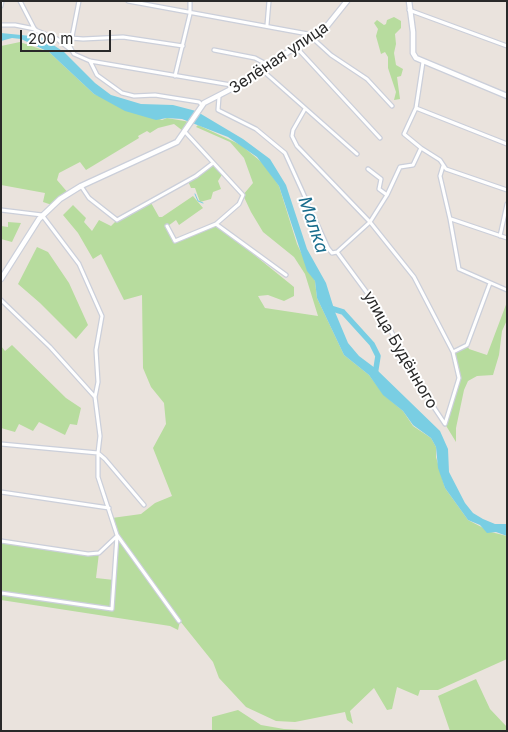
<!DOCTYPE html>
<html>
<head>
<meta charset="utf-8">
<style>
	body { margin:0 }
	#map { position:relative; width:508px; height:732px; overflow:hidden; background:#eae3dd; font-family:Inter,sans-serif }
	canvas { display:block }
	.frame { position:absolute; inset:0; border:2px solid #292929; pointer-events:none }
	.scale { position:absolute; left:20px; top:30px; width:91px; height:22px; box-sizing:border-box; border:2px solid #292929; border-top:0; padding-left:6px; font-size:15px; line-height:18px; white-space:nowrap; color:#292929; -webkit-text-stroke:4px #fff; paint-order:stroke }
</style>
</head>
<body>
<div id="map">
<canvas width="508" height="732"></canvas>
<div class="frame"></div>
<div class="scale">200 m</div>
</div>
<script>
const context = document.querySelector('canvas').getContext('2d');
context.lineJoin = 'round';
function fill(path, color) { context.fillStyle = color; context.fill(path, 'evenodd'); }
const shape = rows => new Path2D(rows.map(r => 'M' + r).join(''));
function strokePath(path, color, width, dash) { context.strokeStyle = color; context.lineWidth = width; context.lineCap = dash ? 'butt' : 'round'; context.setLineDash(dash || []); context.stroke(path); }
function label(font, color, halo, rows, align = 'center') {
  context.font = font + ' Inter,sans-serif'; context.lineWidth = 4; context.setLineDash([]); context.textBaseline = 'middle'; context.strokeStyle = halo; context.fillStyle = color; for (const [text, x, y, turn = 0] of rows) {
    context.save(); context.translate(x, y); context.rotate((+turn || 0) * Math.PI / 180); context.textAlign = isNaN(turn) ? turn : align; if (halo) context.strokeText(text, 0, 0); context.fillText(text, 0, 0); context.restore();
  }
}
fill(shape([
	[394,17,401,21,401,28,395,34,396,44,394,53,396,65,403,69,401,76,397,77,400,99,394,100,396,92,388,68,388,57,385,52,381,54,376,36,378,29,374,23,377,20,384,25,386,24,387,20],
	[20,42,49,52,94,94,162,120,167,118,190,122,183,131,174,124,158,128,150,133,147,131,138,136,139,138,86,170,80,162,59,173,57,180,69,194,52,205,43,202,45,193,1,185,1,46],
	[198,125,241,145,265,165,279,186,297,244,315,281,317,298,344,355,369,375,384,395,403,411,413,426,431,438,436,447,436,457,445,488,468,520,491,532,507,536,507,659,438,690,420,690,418,696,397,687,392,709,387,710,374,688,350,711,353,724,347,720,345,712,295,722,276,721,246,707,219,678,213,662,180,621,178,630,170,626,1,600,2,541,88,554,99,553,96,578,114,580,117,535,112,518,141,514,155,503,172,496,153,448,166,424,164,403,151,387,143,368,142,295,124,300,101,254,93,259,78,233,63,215,73,205,86,218,84,222,92,231,99,220,111,226,117,220,150,201,159,217,162,217,193,196,203,208,179,225,176,220,168,226,175,241,216,224,294,287,294,296,284,301,268,295,258,296,265,308,318,316,305,274,294,257,263,232,251,212,243,195,253,183,244,158,230,142,196,127],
	[213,163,223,173,218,181,221,189,213,192,211,199,200,202,195,188,191,188,188,181],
	[8,222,21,223,12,242,1,239,1,226,8,227],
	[37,247,48,252,69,283,88,325,76,339,40,303,18,284],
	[507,302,507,320,502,331,499,355,493,375,477,376,468,381,464,390,456,428,456,442,445,424,459,378,453,352,467,345,469,349,487,355],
	[12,345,66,398,81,408,77,425,70,424,65,435,39,422,33,431,19,424,15,432,1,428,1,346,5,351],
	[476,679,490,709,507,727,507,731,450,731,438,696],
	[238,710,261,725,284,729,321,731,212,731,212,717]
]), '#b7dc9e');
fill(shape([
	[1,33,41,37,64,52,95,83,111,95,141,104,173,105,196,111,243,139,270,159,286,185,307,249,326,283,335,312,348,343,359,356,375,368,440,431,448,449,449,472,465,503,473,513,483,519,495,524,507,524,507,536,496,532,487,533,480,525,468,520,445,488,438,468,436,447,431,438,413,425,403,411,383,395,369,375,344,355,317,298,315,281,307,271,279,186,257,157,228,137,182,119,167,118,156,120,125,111,94,94,49,52,21,39,12,38,1,41]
]), '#79cee3');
strokePath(shape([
	[195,194,198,201,203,203]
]), '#79cee3', 1);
strokePath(shape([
	[330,308,343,312,372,344,378,356,375,375]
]), '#79cee3', 5.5);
const minor = shape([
	[20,1,35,30,57,39,71,50],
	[79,1,70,47,74,54,90,61,237,86],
	[128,1,308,34,331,55,367,79,392,106],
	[1,6,2,1],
	[409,10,507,46],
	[1,25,15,25,35,29],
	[267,25,269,1],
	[71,38,83,39,123,37,183,46],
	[296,47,380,138],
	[214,50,255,58,268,65],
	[90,61,97,75,122,93,134,96,155,95,199,102,202,105],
	[262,70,357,154],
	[175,76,190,14,190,1],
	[219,97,218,110,256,129,285,153,328,248,332,253,337,252,379,309,425,394,445,424,459,378,453,352,414,277,370,222,297,146,292,136,293,130,305,109],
	[416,108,507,144],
	[186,133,243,195,239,204,216,224,286,275],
	[421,148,440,160,446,169,507,190],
	[443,166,440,176,450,219,459,269,507,290],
	[368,169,381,179,379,189,387,195],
	[81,186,89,198,117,220,196,176,213,163],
	[1,210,42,215,79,264,102,316,96,350,98,382,95,397,100,436,98,453,105,459,144,505],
	[451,219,507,238],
	[167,226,175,241,216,224],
	[500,236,507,204],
	[337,252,370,222,387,195,400,167,413,165,421,148,404,134,416,108,423,62],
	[1,300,50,347,95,397],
	[453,352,467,345,490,283],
	[1,444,98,453,98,477,117,535,179,621],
	[1,492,109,508],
	[1,541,88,554,99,553,117,536],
	[1,593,112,609,117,536]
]);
const tertiary = shape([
	[409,1,413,32,413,53,416,58,507,96],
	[1,279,39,219,60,199,81,186,177,142,204,103,237,86,327,26,347,1]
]);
strokePath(minor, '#cbcfda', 5.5);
strokePath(tertiary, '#cbcfda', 7);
strokePath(minor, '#fff', 3);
strokePath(tertiary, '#fff', 4.5);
label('16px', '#292929', '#fff', [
	["Зелёная улица",279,58,-34],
	["улица Будённого",400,350,60]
]);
label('italic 18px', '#1a6d8d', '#fff', [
	["Малка",313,225,71]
]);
</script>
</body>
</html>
